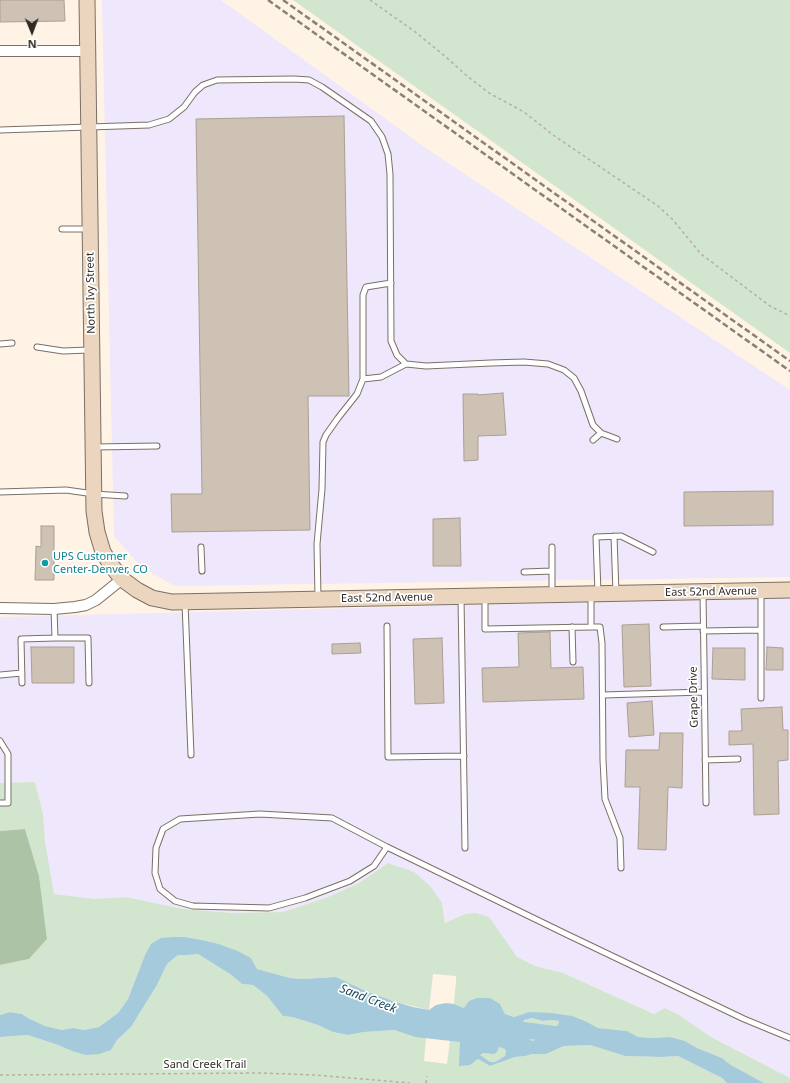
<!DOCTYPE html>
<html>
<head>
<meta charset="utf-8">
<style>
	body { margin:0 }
	#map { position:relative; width:790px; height:1083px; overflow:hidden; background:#fff3e6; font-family:"Noto Sans",sans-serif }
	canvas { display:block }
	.north { position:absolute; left:12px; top:12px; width:40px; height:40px; -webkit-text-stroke:3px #fff; paint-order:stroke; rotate:179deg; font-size:11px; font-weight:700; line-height:16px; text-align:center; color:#2f2b26 }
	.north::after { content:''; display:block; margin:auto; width:14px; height:18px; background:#2f2b26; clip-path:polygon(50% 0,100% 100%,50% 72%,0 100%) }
</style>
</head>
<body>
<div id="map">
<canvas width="790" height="1083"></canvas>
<div class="north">N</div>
</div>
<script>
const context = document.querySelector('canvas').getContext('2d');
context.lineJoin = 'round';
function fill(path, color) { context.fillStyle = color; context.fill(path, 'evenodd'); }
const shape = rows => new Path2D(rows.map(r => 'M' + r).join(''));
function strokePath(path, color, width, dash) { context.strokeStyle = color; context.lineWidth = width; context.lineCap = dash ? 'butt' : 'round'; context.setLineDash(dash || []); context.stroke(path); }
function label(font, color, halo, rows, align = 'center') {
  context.font = font + ' "Noto Sans",sans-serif'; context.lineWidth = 3.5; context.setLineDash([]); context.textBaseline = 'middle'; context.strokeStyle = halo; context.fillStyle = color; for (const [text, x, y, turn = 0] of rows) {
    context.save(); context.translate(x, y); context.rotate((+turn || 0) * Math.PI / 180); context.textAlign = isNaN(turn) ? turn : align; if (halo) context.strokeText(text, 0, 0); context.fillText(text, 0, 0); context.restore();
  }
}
fill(shape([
	[102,0,221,0,430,151,790,390,790,577,175,586,141,567,114,536],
	[790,597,790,1078,711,1037,679,1015,666,1008,654,1014,563,973,535,966,517,957,495,926,465,914,445,923,442,903,388,863,359,883,328,897,283,912,233,913,183,909,126,897,95,899,53,894,45,842,43,814,35,782,0,783,0,617]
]), '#efe7fc');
fill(shape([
	[293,0,790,0,790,353],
	[35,782,43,814,45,842,54,894,95,899,126,897,183,909,233,913,283,912,328,897,359,883,388,863,414,872,430,886,442,903,445,923,465,914,476,913,489,917,517,957,535,966,563,973,654,1014,665,1008,679,1015,711,1037,790,1078,790,1083,764,1083,731,1065,722,1058,697,1048,685,1041,670,1037,653,1038,638,1037,627,1031,598,1028,587,1022,529,1012,514,1017,505,1014,500,1004,464,1008,454,1004,456,981,456,976,433,974,429,1010,393,1001,368,992,336,977,302,979,290,978,257,969,251,958,238,951,219,944,202,940,185,937,145,955,128,999,118,1013,99,1027,84,1030,73,1028,62,1030,45,1026,28,1018,22,1014,10,1012,0,1015,0,965,29,959,47,939,39,876,25,829,0,831,0,783],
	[198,954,230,974,242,984,253,985,267,996,283,1016,292,1017,318,1025,333,1032,348,1035,364,1032,394,1030,415,1037,426,1037,424,1061,447,1064,450,1040,460,1042,460,1066,476,1061,478,1059,490,1066,507,1060,515,1057,526,1056,532,1054,546,1054,564,1046,590,1045,625,1056,661,1057,678,1056,722,1078,727,1083,0,1083,0,1037,28,1035,58,1045,72,1051,111,1050,117,1040,131,1027,157,985,167,964,178,955,188,955],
	[532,1018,543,1021,551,1020,559,1021,558,1025,551,1030,546,1036,532,1041,521,1032,522,1026,525,1019],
	[499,1047,505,1049,506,1051,505,1056,495,1062,490,1062,482,1057,480,1055]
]), '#d2e5ce');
fill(shape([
	[25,829,39,876,47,939,29,959,0,965,0,831]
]), '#acc3a6');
fill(shape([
	[174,937,185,937,202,940,219,944,238,951,251,958,257,969,290,978,302,979,336,977,368,992,393,1001,413,1007,429,1010,436,1005,446,1003,454,1004,464,1008,469,1001,477,998,490,998,500,1004,505,1014,514,1017,529,1012,551,1013,572,1016,587,1022,598,1028,627,1031,638,1037,653,1038,670,1037,685,1041,697,1048,722,1058,731,1065,764,1083,727,1083,722,1078,678,1056,661,1057,625,1056,590,1045,564,1046,546,1054,532,1054,526,1056,515,1057,507,1060,490,1066,478,1059,470,1065,459,1066,460,1042,415,1037,394,1030,364,1032,348,1035,333,1032,318,1025,292,1017,283,1016,267,996,253,985,242,984,230,974,198,954,188,955,178,955,167,964,157,985,131,1027,117,1040,111,1050,99,1054,86,1055,72,1051,58,1045,28,1035,0,1037,0,1015,10,1012,22,1014,28,1018,45,1026,62,1030,73,1028,84,1030,99,1027,118,1013,128,999,145,955,151,944,161,938],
	[532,1018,543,1021,551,1020,559,1021,558,1025,551,1030,546,1036,532,1041,521,1032,522,1026,524,1020],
	[499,1047,505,1049,506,1051,505,1056,495,1062,490,1062,480,1055,484,1053,494,1054,497,1052]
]), '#a4cadc');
strokePath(shape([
	[501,1027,569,1036]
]), '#a4cadc', 16);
const building = shape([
	[0,0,64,0,65,21,0,22,0,0],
	[344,116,349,396,308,396,310,530,172,532,171,494,202,494,196,119,344,116],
	[503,393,506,435,478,436,478,460,464,461,463,394,478,394,478,395,503,393],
	[773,491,773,525,684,526,684,492,773,491],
	[460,518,461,566,433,566,433,519,460,518],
	[41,526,54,526,54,580,35,580,36,546,41,547,41,526],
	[649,624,651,686,624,687,622,625,649,624],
	[550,632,551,668,583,667,584,699,483,702,482,668,519,667,518,633,550,632],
	[442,638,444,703,415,704,413,639,442,638],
	[360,643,361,653,332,654,332,644,360,643],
	[31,647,74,647,74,683,32,683,31,647],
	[767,647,783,648,783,670,766,670,767,647],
	[713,648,745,648,745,680,712,679,713,648],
	[652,701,654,735,629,737,627,703,652,701],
	[782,707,783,730,788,730,788,760,778,761,779,814,754,815,753,744,729,745,729,731,742,731,741,709,782,707],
	[660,733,683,733,682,788,668,787,666,850,638,849,640,787,625,787,626,750,659,750,660,733]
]);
fill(building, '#cec2b5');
strokePath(building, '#aba094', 1);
const lane = shape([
	[0,130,149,125,169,119,184,107,195,92,203,85,217,80,294,79,309,80,322,87,371,121,382,137,388,154,390,174,391,341,397,355,406,364,426,366,491,363,524,362,548,364,564,370,574,378,581,391,593,425,601,433,617,439],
	[62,229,89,229],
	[0,344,12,343],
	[37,347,63,351,89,350],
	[363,379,381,377,406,364],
	[593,440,601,433],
	[95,447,157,446],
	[0,492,66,490,94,494,125,496],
	[614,536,616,593],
	[201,547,202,571],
	[552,547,552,594],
	[524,572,552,571],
	[598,593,596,537,621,536,653,552],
	[703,593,706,803],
	[761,593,761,698],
	[485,597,485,629,591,627,591,595],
	[318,598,317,544,322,489,323,442,326,435,338,418,357,394,363,379,363,295,366,287,391,283],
	[461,598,465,848],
	[185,603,191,755],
	[387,626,388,757,464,756],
	[572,627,573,662],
	[591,627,600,627,602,643,603,760,605,799,620,838,621,868],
	[663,627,703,626],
	[703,631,761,630],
	[55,638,88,638,89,683],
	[0,675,22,673],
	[22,683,21,639,55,638,54,609],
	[603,695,704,692],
	[0,741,8,754,8,803,0,803],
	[705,760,738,759],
	[387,847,374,866,350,881,305,898,269,908,193,906,175,901,160,889,155,873,156,848,163,829,180,819,260,814,332,818,387,847,566,934,744,1019,790,1038]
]);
const street = shape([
	[0,51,88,51],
	[0,608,54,609,75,607,86,605,96,600,122,579]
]);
const secondary = shape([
	[87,0,94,511,97,532,103,552,111,565,122,579,137,590,152,598,172,602,790,590]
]);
strokePath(lane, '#7b7065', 7);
strokePath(street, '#7b7065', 12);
strokePath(secondary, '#7b7065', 17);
strokePath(shape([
	[370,0,414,31,446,57,467,76,489,93,524,112,553,135,658,206,673,220,701,254,770,306,790,316],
	[0,1075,262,1073,315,1075,410,1083],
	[426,1083,427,1076]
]), '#b7aea4', 1.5, [3, 3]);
strokePath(lane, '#fff', 5);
strokePath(street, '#fff', 10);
strokePath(secondary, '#ecd5be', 15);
strokePath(shape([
	[268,0,790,371],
	[283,0,790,361]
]), '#888178', 2.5, [6, 3]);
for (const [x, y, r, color] of [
	[45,563,4,"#0f9aa8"]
]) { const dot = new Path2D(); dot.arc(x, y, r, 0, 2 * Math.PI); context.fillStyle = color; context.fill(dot); strokePath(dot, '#fff', 1.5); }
label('11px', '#2f2b26', '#fff', [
	["North Ivy Street",91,293,-91],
	["East 52nd Avenue",711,592,-1],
	["East 52nd Avenue",387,598,-1],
	["Grape Drive",694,697,-91],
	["Sand Creek Trail",205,1065]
]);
label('11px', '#0d838f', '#fff', [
	["UPS Customer",53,557],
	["Center-Denver, CO",53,570]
], 'left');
label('italic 12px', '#184a5e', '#fff', [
	["Sand Creek",368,999,21]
]);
</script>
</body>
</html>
